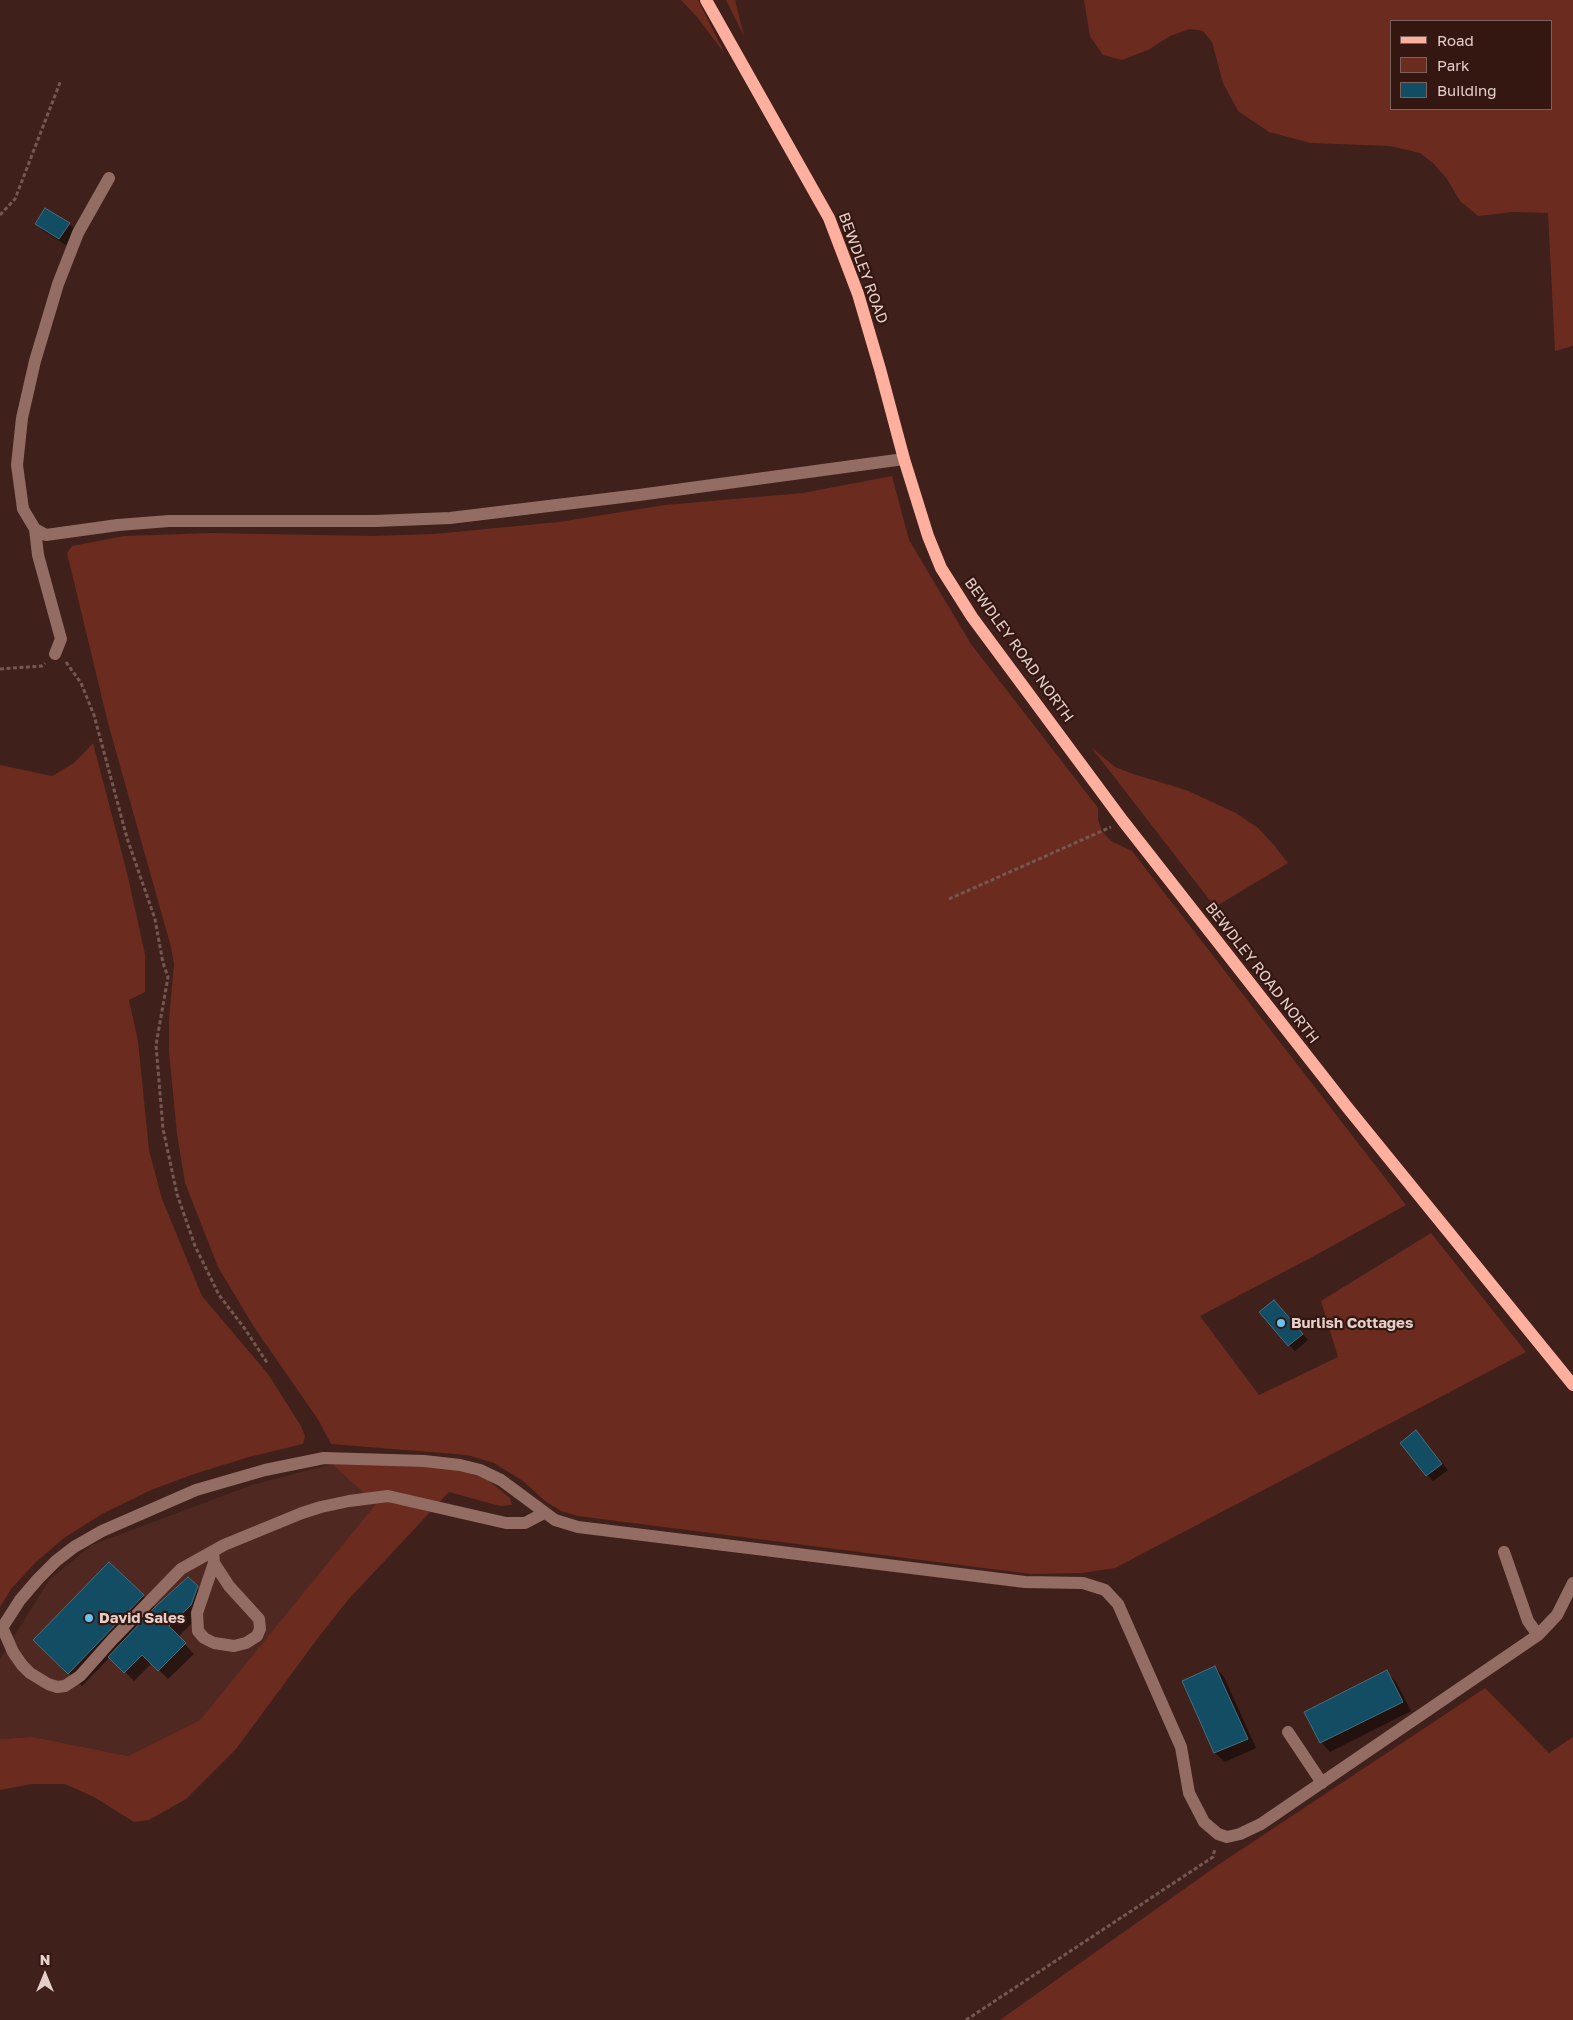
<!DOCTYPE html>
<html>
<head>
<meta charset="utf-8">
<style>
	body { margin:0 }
	#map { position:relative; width:1573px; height:2020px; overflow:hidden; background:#40201a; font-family:"Golos Text",sans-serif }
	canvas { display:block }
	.legend { position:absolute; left:1390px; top:20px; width:162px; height:90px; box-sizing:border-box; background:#351711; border:1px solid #7b615b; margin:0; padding:6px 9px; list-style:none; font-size:15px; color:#e4cfca }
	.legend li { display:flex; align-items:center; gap:10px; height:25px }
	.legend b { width:25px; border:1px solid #7b615b }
	.north { position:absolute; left:20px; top:1950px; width:50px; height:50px; -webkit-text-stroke:4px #351711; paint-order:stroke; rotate:0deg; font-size:14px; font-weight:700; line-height:20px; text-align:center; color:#e4cfca }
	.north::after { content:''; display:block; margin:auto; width:18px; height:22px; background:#e4cfca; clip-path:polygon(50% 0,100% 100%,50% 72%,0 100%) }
</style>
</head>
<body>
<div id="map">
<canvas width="1573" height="2020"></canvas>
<ul class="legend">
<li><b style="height:6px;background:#feaf9e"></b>Road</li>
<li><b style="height:14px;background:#6b2b1f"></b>Park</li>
<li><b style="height:14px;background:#134d63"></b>Building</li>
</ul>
<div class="north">N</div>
</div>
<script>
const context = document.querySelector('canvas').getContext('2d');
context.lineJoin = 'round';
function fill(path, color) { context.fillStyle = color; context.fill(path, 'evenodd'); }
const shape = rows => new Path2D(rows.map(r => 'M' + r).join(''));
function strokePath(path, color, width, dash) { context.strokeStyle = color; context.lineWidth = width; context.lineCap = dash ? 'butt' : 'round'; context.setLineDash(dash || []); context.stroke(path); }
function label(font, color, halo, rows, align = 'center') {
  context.font = font + ' "Golos Text",sans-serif'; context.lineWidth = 4.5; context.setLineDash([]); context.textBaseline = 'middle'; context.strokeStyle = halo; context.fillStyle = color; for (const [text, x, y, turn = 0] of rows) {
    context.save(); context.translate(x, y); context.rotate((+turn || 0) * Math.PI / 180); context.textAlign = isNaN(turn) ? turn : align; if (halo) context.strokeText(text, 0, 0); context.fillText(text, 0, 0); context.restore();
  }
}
fill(shape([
	[332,1464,377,1504,200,1720,128,1756,33,1737,0,1739,0,1659,50,1579,92,1545,252,1485]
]), '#4f2921');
fill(shape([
	[681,0,698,0,725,54,697,17],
	[726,0,735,0,744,36],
	[1084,0,1573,0,1573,346,1555,351,1548,213,1513,212,1478,216,1460,201,1447,179,1434,164,1420,153,1390,146,1311,143,1269,132,1238,111,1223,83,1212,42,1203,31,1190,29,1170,36,1148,50,1122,60,1103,55,1090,36],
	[1392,21,1552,21,1552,109,1392,109],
	[892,476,909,540,971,644,1098,808,1098,819,1102,831,1111,841,1132,851,1406,1205,1316,1255,1200,1316,1259,1395,1338,1357,1321,1301,1431,1233,1526,1352,1115,1568,1082,1573,1031,1574,578,1516,561,1511,545,1501,523,1481,494,1463,467,1455,331,1444,319,1421,254,1327,218,1267,185,1183,177,1134,169,1052,169,1020,174,964,171,947,108,723,67,553,72,546,124,536,211,533,372,536,433,534,559,522,665,505,803,493],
	[93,743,127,873,145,954,145,992,129,1000,138,1041,149,1150,162,1199,202,1296,268,1374,301,1426,305,1436,303,1444,249,1457,194,1474,151,1490,102,1514,64,1538,35,1563,11,1589,0,1607,0,765,52,776,74,763],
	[1091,747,1115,767,1133,774,1186,790,1236,813,1258,828,1274,845,1288,863,1215,907],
	[332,1464,455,1468,488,1480,510,1498,512,1505,500,1506,449,1492,348,1600,321,1634,236,1749,186,1799,149,1820,134,1822,94,1797,65,1784,32,1784,0,1790,0,1739,33,1737,128,1756,200,1720,376,1504],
	[1485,1688,1549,1753,1573,1737,1573,2020,1000,2020,1218,1865]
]), '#6b2b1f');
fill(shape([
	[36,224,69,224,75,230,66,245,42,230],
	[1280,1308,1308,1340,1295,1351,1289,1345],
	[1416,1432,1448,1470,1433,1481,1427,1475],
	[109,1563,156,1608,197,1587,207,1597,200,1615,178,1637,194,1654,168,1679,152,1663,134,1681,110,1657,82,1686,48,1653],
	[1215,1667,1224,1677,1256,1748,1225,1762,1215,1753,1184,1681],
	[1387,1672,1396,1682,1411,1711,1330,1752,1321,1742]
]), '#0007');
const building = shape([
	[45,208,70,223,59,239,35,224,45,208],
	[1274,1300,1303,1334,1288,1346,1259,1312,1274,1300],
	[1416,1430,1442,1464,1426,1476,1400,1443,1416,1430],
	[109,1562,144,1595,68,1674,33,1640,109,1562],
	[188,1577,198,1586,191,1605,169,1626,186,1643,158,1671,142,1655,124,1673,108,1657,156,1606,188,1577],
	[1215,1666,1248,1739,1214,1753,1182,1681,1215,1666],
	[1387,1670,1403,1702,1320,1743,1304,1712,1387,1670]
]);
fill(building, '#134d63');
strokePath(building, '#486d7e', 1);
strokePath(shape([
	[0,215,15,199,61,80],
	[66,662,81,683,94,715,127,838,155,919,163,963,168,977,156,1045,163,1129,177,1194,195,1246,219,1295,245,1329,268,1364],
	[0,669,42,666,45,663],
	[949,899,1111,827],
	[966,2020,1213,1857,1215,1848]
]), '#745852', 3, [4, 2.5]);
strokePath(shape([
	[35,529,46,535,118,525,169,521,375,521,450,518,639,495,904,459],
	[55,654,61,639,38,555,35,529,23,509,17,465,22,418,35,361,58,284,78,233,109,178],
	[213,1551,214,1563,197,1613,198,1631,204,1638,214,1643,234,1646,246,1643,257,1636,260,1629,259,1619,229,1586,214,1563],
	[1504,1552,1528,1621,1538,1635],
	[2,1627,13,1652,22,1665,30,1673,48,1684,57,1687,65,1686,80,1676,112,1640,181,1569,224,1545,302,1513,321,1507,349,1501,388,1496,506,1523,525,1523,544,1513],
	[0,1631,20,1600,38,1579,56,1561,74,1547,102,1531,196,1490,265,1470,324,1458,424,1461,460,1465,480,1470,501,1480,555,1520,578,1527,1025,1582,1083,1583,1105,1590,1118,1604,1181,1747,1189,1793,1204,1822,1218,1834,1227,1837,1240,1834,1261,1824,1538,1635,1557,1615,1573,1583],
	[1288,1732,1322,1783]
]), '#936d64', 12);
strokePath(shape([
	[706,0,829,218,858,294,880,369,904,459,928,536,941,568,972,617,1123,821,1347,1107,1573,1385]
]), '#feaf9e', 12);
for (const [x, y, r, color] of [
	[1281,1323,5,"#65c5ee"],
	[89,1618,5,"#65c5ee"]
]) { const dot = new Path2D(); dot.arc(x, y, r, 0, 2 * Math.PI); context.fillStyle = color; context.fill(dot); strokePath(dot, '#351711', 2); }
label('15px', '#e4cfca', '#351711', [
	["BEWDLEY ROAD",863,268,70],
	["BEWDLEY ROAD NORTH",1019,650,54],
	["BEWDLEY ROAD NORTH",1262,973,52]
]);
label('bold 15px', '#e4cfca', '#351711', [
	["Burlish Cottages",1291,1323],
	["David Sales",99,1618]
], 'left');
</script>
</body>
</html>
